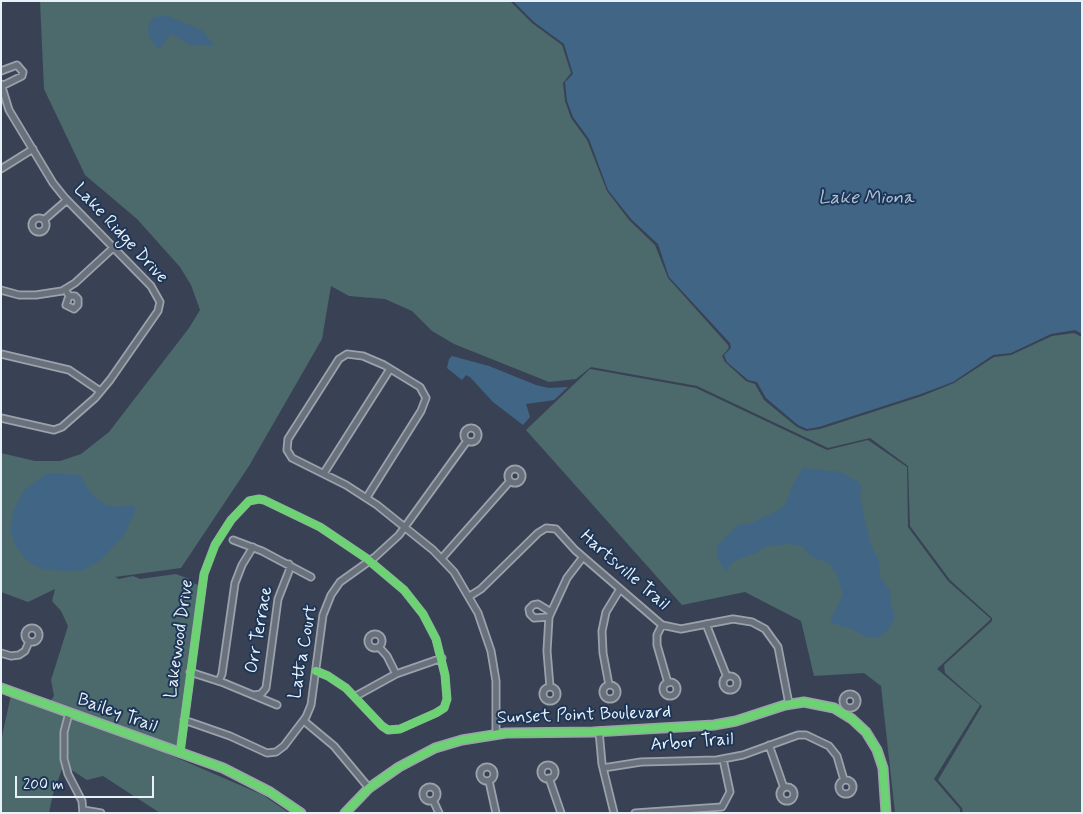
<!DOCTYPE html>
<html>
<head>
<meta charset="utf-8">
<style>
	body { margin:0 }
	#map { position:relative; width:1083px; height:814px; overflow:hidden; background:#394255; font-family:Mynerve,sans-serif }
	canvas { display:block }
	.frame { position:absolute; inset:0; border:2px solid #e8f1f8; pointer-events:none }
	.scale { position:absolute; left:15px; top:776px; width:139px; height:22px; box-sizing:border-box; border:2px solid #e8f1f8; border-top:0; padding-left:6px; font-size:15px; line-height:18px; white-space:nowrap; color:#e8f1f8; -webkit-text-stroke:4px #1d3557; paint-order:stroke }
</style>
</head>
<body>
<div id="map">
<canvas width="1083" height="814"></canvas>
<div class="frame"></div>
<div class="scale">200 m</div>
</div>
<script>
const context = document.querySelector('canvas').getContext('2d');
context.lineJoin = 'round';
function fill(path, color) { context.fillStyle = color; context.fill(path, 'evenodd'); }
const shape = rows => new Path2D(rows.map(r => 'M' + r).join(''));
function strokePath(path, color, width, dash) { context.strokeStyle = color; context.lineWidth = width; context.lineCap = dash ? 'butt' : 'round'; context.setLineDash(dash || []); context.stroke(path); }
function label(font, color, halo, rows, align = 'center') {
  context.font = font + ' Mynerve,sans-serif'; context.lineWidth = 4; context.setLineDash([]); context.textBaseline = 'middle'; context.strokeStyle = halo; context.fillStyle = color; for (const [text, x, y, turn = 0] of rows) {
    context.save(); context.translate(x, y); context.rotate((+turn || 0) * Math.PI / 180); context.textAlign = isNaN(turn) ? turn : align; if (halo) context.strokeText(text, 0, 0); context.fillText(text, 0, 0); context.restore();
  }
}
fill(shape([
	[40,1,510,1,532,23,562,45,571,73,563,83,565,101,571,118,587,140,607,191,629,220,655,245,668,278,728,345,729,348,722,356,725,362,746,381,755,384,764,400,797,427,806,431,820,429,922,396,954,383,994,357,1011,355,1052,336,1074,333,1082,337,1082,813,963,813,962,808,938,780,982,706,945,673,944,665,992,621,992,618,950,580,910,526,908,466,870,438,828,448,697,386,591,367,576,379,549,382,454,344,432,331,412,311,385,299,349,296,331,286,322,339,249,466,181,568,115,577,119,579,133,576,140,579,176,574,192,580,195,584,203,586,180,750,49,703,54,696,51,680,68,626,61,611,52,601,55,589,28,602,1,592,1,453,35,461,60,461,81,454,109,432,189,328,200,310,191,285,180,267,137,219,85,175,44,89],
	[590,369,696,388,827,450,868,440,907,467,908,527,948,581,991,619,937,669,980,705,934,779,960,809,960,813,895,813,881,686,864,673,814,676,801,621,745,592,682,605,526,430],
	[11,695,66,714,60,743,62,769,53,794,49,813,1,813,1,741],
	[75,719,124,735,263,795,289,813,160,813,103,776,87,780,70,769,66,740,70,720]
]), '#4c696b');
fill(shape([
	[513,1,1082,1,1082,334,1075,330,1051,334,1011,353,993,355,953,382,921,394,819,427,807,429,798,425,766,398,757,382,748,380,727,362,724,355,731,348,730,343,669,277,658,244,631,219,608,190,589,139,573,117,567,101,565,82,573,74,564,44,534,22],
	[165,15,202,30,214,45,191,46,171,33,159,50,150,39,148,31,149,24,153,18],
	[452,356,489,366,536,385,549,388,568,387,554,400,526,404,530,417,523,425,493,402,470,377,466,375,462,380,447,368,449,359],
	[803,468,840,472,858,481,862,487,860,496,866,525,872,548,879,560,880,577,890,591,891,604,895,617,888,630,879,637,867,637,849,628,832,623,831,619,843,594,837,575,829,563,810,556,802,546,789,544,762,547,757,553,738,559,730,565,726,572,718,559,717,546,738,525,751,523,779,510,786,504,793,484],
	[47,473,81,475,87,488,97,499,106,505,117,507,133,505,136,510,124,535,102,559,84,570,64,571,42,569,27,561,16,547,10,529,14,509,24,490]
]), '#416685');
const minor = shape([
	[1,71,17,65,23,72,22,76,2,86],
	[1,84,9,110,53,183,65,198,151,286,160,302,158,311,110,380,95,398,62,427,54,430,1,418],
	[1,169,33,149],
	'32 225a7 7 0 1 1 14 0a7 7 0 1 1-14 0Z',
	[44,220,67,200],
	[65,289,69,296,75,296,78,299,78,305,74,309,66,305,69,296],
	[1,290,19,295,36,295,62,291,75,283,113,248],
	[1,354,69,370,100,391],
	'464 435a7 7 0 1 1 14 0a7 7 0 1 1-14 0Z',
	'508 476a7 7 0 1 1 14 0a7 7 0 1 1-14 0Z',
	[324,473,390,369],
	[367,497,421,411,426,398,420,387,384,365,363,356,347,354,339,359,288,439,287,450,292,458,346,485,377,505,433,550,454,572,478,613,491,651,496,681,496,734],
	[233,540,262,551,311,577],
	[442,558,510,481],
	[470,596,481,589,538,533,546,528,556,529,575,550,662,625,681,629,733,619,752,622,765,629,778,647,789,704],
	[549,617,534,618,530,614,529,609,533,605,538,604,551,612],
	[706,624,727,677],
	[662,625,657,635,657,645,668,683],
	'25 635a7 7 0 1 1 14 0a7 7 0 1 1-14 0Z',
	'368 641a7 7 0 1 1 14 0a7 7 0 1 1-14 0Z',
	[379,647,387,656,396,674],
	[1,653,11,656,19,655,25,651,29,642],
	[190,672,224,683,277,705],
	'723 683a7 7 0 1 1 14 0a7 7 0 1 1-14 0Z',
	[219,681,222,674,235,583,242,565,253,547],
	'663 689a7 7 0 1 1 14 0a7 7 0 1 1-14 0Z',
	[609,685,603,653,602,631,606,612,620,589],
	'603 692a7 7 0 1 1 14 0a7 7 0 1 1-14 0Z',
	[550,687,547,651,549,617,567,578,583,557],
	'543 694a7 7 0 1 1 14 0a7 7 0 1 1-14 0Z',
	'843 701a7 7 0 1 1 14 0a7 7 0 1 1-14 0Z',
	[255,695,261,694,266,688,278,599,289,571,289,564],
	[356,696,396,674,442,658],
	[69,713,64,732,64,759,68,774,82,801,83,813],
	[184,720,230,736,267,753,276,752,284,746,306,717,311,705,323,615,331,595,340,582,375,557,399,535,467,441],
	[304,721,334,746,369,788],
	[599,731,602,764,614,813],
	[769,745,784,788],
	[180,753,204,574,215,545,231,520,249,501,259,499,264,500,320,527,366,558,404,590,423,614,436,639,445,675,447,699,444,708,436,713,400,729,388,730,382,726,346,688,328,676,316,671],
	'541 772a7 7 0 1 1 14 0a7 7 0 1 1-14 0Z',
	'480 774a7 7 0 1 1 14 0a7 7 0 1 1-14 0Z',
	[603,768,641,762,717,760,743,755,798,735,806,735,829,746,837,756,844,780],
	[549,778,561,813],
	'839 787a7 7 0 1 1 14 0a7 7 0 1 1-14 0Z',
	[489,781,496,813],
	'423 794a7 7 0 1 1 14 0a7 7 0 1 1-14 0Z',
	'780 794a7 7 0 1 1 14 0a7 7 0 1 1-14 0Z',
	[433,800,439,813],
	[83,810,101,813],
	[635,813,722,807,730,792,723,759]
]);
const tertiary = shape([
	[1,688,223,768,270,792,301,813],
	[345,813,369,788,399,767,435,748,462,740,506,733,593,732,714,725,736,721,785,705,804,702,834,708,852,719,866,732,877,750,883,768,886,813]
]);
strokePath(minor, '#9ca2ac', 9);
strokePath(tertiary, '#9ca2ac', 11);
strokePath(minor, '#68717c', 5.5);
strokePath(tertiary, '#68717c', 7);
strokePath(shape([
	[1,688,223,768,270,792,301,813],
	[180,753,204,574,215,545,231,520,249,501,259,499,264,500,320,527,366,558,404,590,423,614,436,639,445,675,447,699,444,708,436,713,400,729,388,730,382,726,346,688,328,676,316,671],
	[345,813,369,788,399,767,435,748,462,740,506,733,593,732,714,725,736,721,785,705,804,702,834,708,852,719,866,732,877,750,883,768,886,813]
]), '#6cd273', 8);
label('18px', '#e8f1f8', '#1d3557', [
	["Lake Ridge Drive",120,234,47],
	["Hartsville Trail",624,571,41],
	["Orr Terrace",260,630,-80],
	["Lakewood Drive",180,639,-82],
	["Latta Court",304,652,-80],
	["Bailey Trail",117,714,20],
	["Sunset Point Boulevard",584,716,-2],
	["Arbor Trail",692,743,-4]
]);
label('italic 19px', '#aec2d2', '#1d3557', [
	["Lake Miona",866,199]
]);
</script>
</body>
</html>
